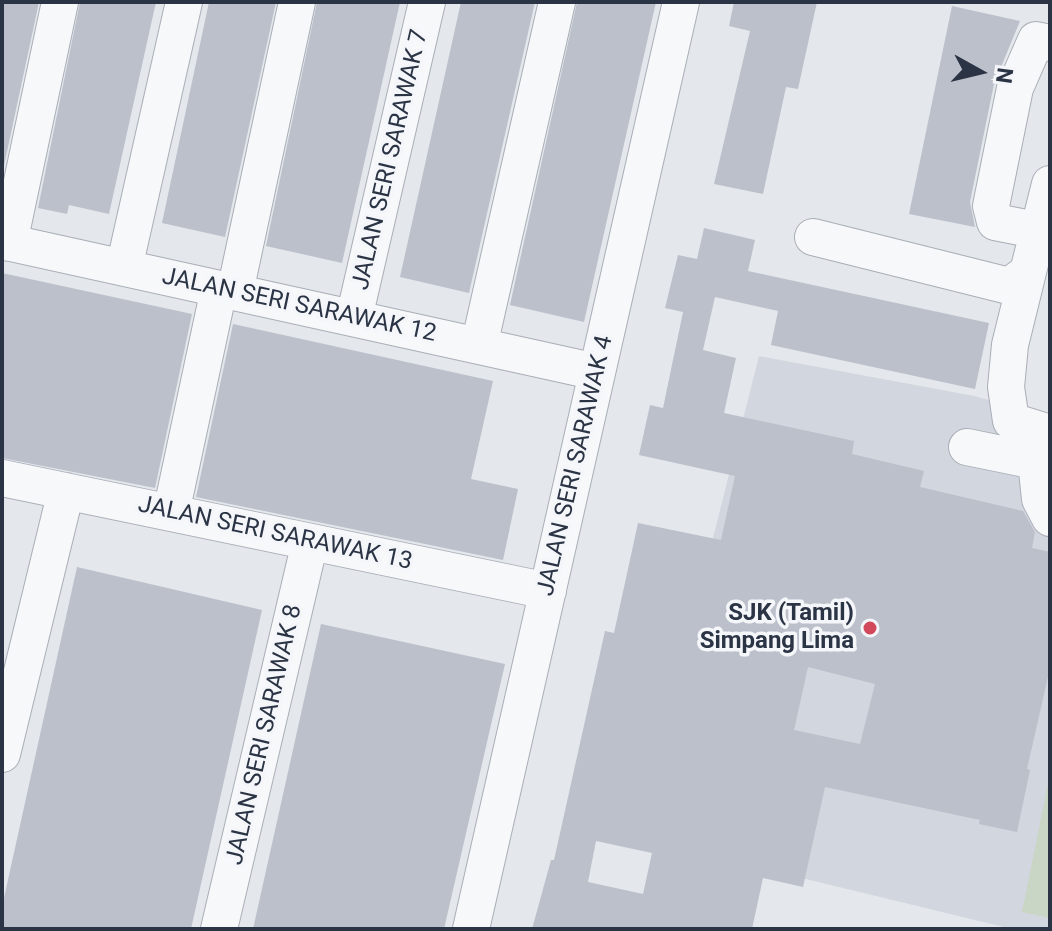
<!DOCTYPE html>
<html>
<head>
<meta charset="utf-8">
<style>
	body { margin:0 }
	#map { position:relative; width:1052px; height:931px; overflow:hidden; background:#e4e7ec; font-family:Roboto,sans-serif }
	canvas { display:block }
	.frame { position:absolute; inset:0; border:4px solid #2b3445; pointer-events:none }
	.north { position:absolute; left:940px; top:32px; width:80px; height:80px; -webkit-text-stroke:6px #f4f6f9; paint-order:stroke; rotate:98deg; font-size:22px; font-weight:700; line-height:32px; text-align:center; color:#2b3445 }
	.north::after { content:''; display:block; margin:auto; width:28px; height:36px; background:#2b3445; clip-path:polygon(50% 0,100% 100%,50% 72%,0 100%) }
</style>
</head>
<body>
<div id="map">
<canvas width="1052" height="931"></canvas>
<div class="frame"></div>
<div class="north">N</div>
</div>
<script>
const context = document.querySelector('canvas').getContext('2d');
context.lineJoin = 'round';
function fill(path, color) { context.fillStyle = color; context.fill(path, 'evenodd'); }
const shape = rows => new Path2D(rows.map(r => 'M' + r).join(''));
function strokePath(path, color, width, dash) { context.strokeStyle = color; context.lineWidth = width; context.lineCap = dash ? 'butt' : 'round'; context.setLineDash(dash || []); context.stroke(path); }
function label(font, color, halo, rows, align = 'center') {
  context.font = font + ' Roboto,sans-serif'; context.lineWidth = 7; context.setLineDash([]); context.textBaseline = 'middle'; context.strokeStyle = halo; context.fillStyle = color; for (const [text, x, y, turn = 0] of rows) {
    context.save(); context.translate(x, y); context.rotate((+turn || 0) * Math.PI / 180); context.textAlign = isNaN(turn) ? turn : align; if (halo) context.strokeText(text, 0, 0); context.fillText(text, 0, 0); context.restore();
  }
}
fill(shape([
	[759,356,974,396,1050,417,1050,929,1012,929,637,838]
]), '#d2d6de');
fill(shape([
	[1050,774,1050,918,1022,912]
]), '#c9d6c5');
fill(shape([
	[2,2,39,2,2,175],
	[80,2,156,2,109,214,69,205,67,214,38,208],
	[209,2,276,2,225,237,162,223],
	[317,2,400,2,342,263,266,246],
	[461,2,535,2,469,293,400,277],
	[577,2,656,2,584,322,510,305],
	[734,2,817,2,798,89,786,87,763,194,714,184,750,31,729,26],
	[952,6,1020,21,994,84,970,202,975,227,909,214],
	[704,228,755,240,748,271,989,323,975,389,771,345,778,311,715,297,703,350,736,358,724,413,854,441,852,454,924,471,920,487,1023,511,1035,532,1032,548,1050,552,1050,668,1027,769,1030,770,1017,832,979,824,980,820,825,787,803,887,763,878,752,929,532,929,551,860,554,860,605,631,614,633,638,523,721,540,735,476,639,455,650,405,663,408,683,312,665,308,678,255,697,259],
	[808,667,875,684,860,744,794,730],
	[596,841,652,853,643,894,588,882],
	[2,273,192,314,155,488,2,458],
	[233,324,493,381,471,479,518,489,503,560,196,497],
	[77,567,262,610,191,929,2,929,2,907],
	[321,624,505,664,444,929,253,929]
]), '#bbc0ca');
const minor = shape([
	[1041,231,995,222,991,206,1015,88,1036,40,1050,43],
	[813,237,1009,286,1028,272,1050,184],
	[2,241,597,372],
	[9,243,60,2],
	[124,268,184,2],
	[1028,272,1010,345,1006,387,1011,421,1050,433],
	[235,292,297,2],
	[354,318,427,2],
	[479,346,557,2],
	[967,447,1050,464],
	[1036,461,1040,499,1050,518],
	[2,478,548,591],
	[171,513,219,289],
	[2,754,66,491],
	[219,929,310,542],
	[471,929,681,2]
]);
strokePath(minor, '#a9aeb7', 38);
strokePath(minor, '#f7f8fa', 36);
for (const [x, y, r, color] of [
	[870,628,8,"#d1495b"]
]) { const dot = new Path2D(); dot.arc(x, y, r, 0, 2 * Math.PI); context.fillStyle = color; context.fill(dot); strokePath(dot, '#f4f6f9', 3); }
label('24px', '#2b3445', '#f4f6f9', [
	["JALAN SERI SARAWAK 7",391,160,-77],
	["JALAN SERI SARAWAK 12",299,306,12],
	["JALAN SERI SARAWAK 4",576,466,-77],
	["JALAN SERI SARAWAK 13",275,534,12],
	["JALAN SERI SARAWAK 8",265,735,-77]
]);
label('bold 24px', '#2b3445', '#f4f6f9', [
	["SJK (Tamil)",854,614],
	["Simpang Lima",854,642]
], 'right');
</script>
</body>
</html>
